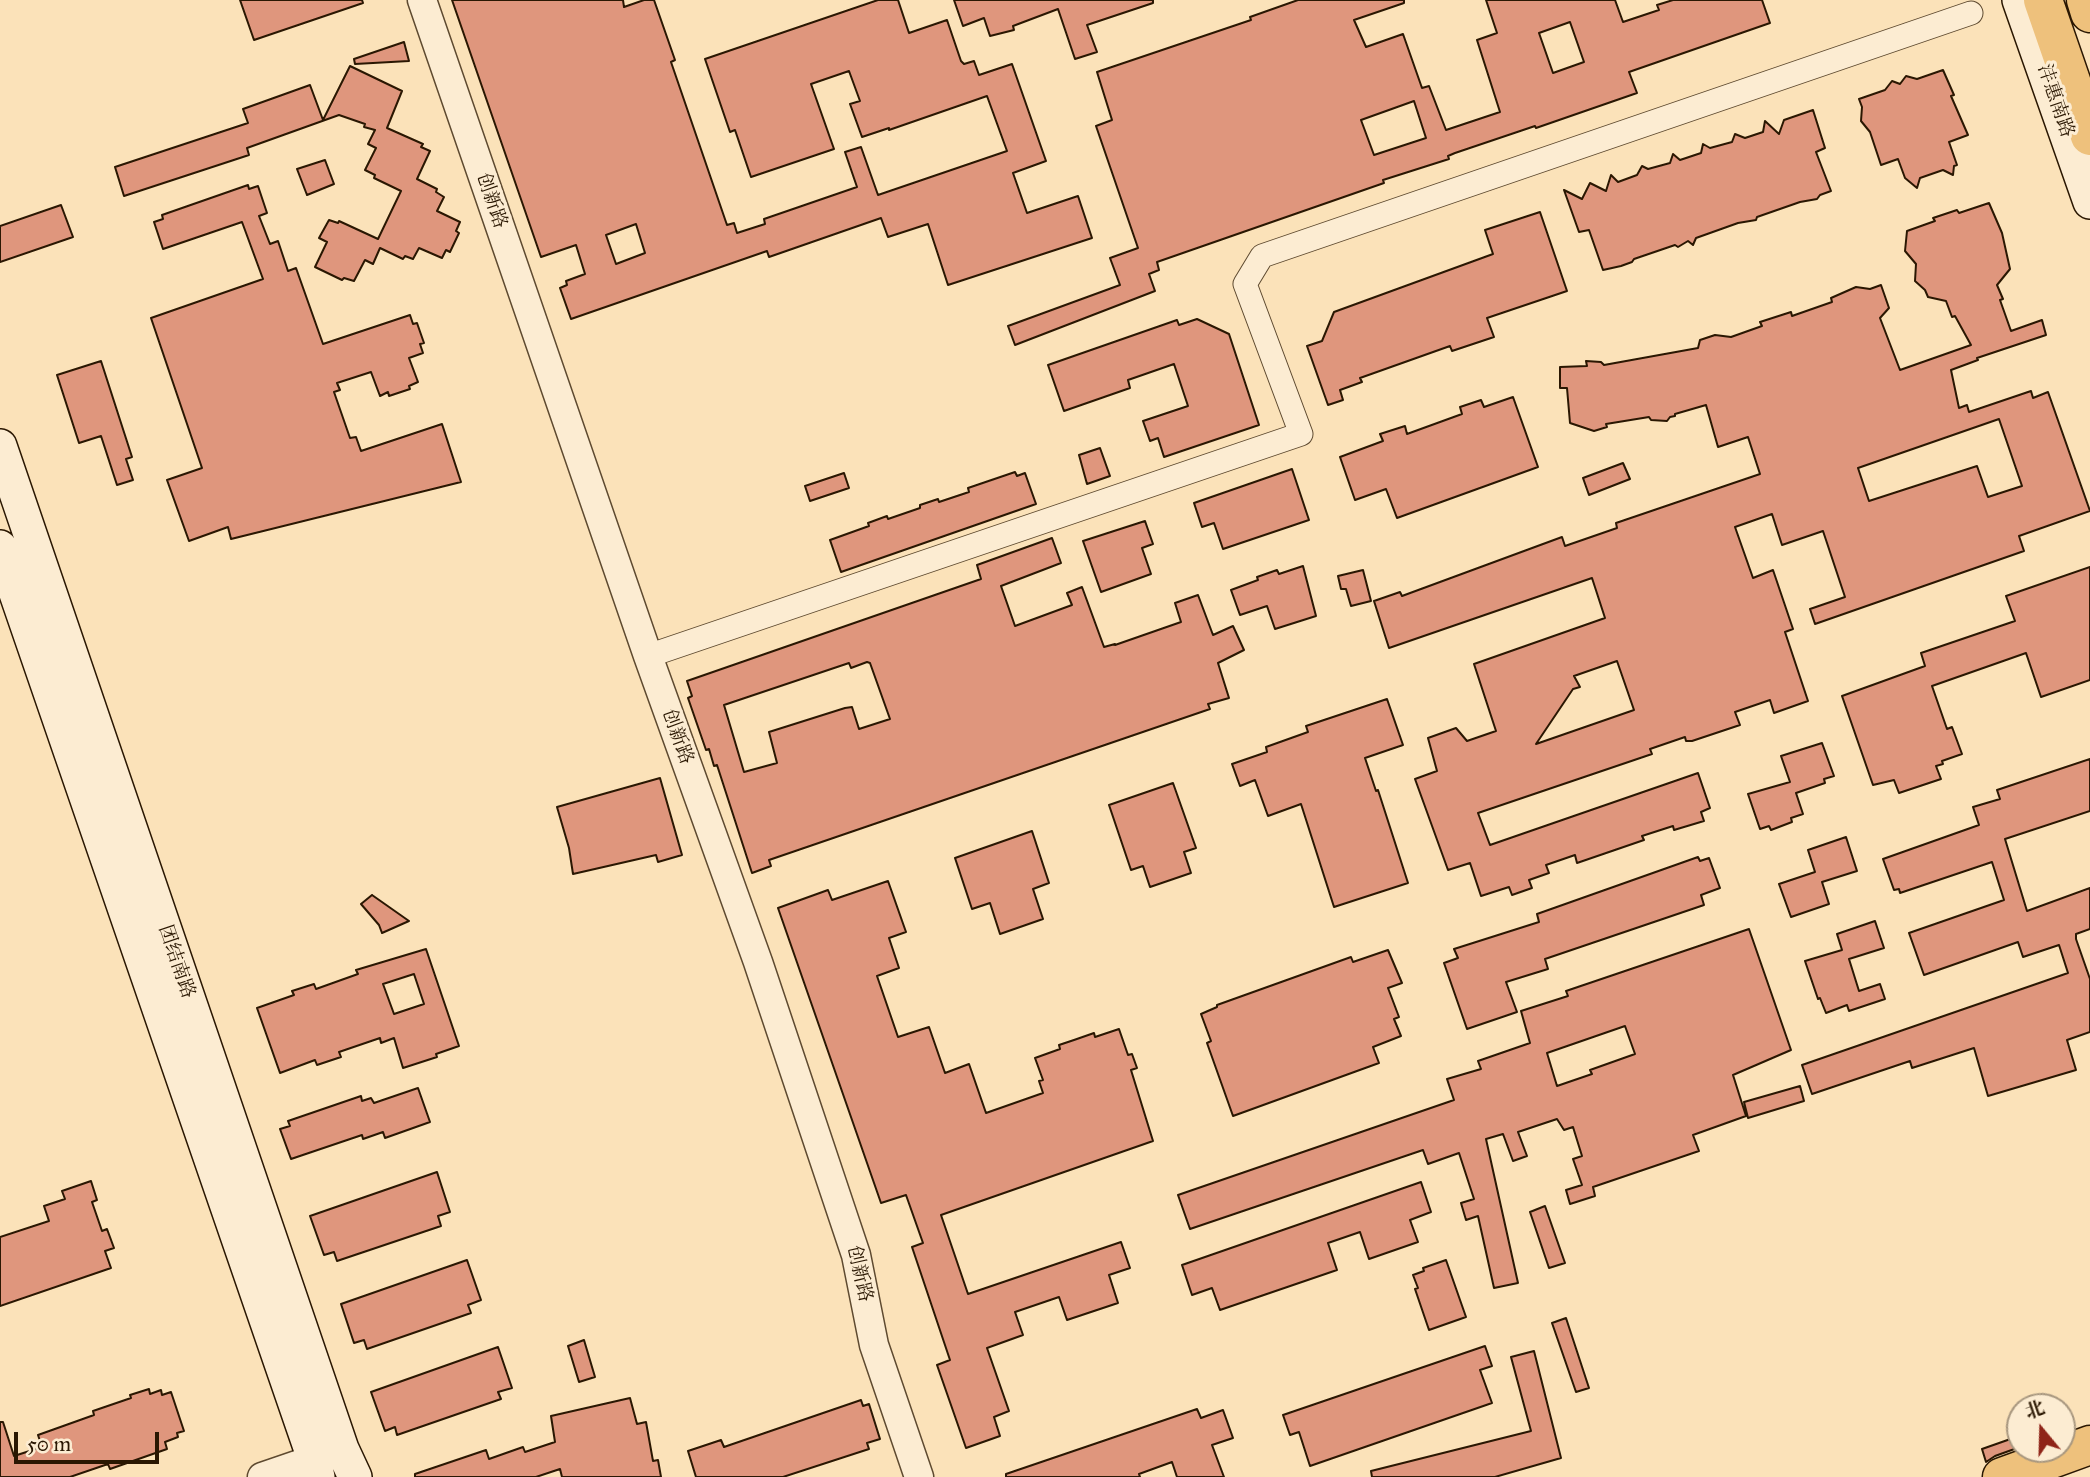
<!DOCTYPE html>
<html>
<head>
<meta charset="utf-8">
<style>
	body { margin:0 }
	#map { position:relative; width:2090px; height:1477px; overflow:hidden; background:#fbe2b9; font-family:"IM FELL Great Primer","Noto Serif SC",serif }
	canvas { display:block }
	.north { position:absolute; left:2006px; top:1393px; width:70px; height:70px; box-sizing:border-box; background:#fcecd2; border:2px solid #a8977f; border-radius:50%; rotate:341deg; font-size:19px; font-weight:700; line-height:28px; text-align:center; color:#2a1702 }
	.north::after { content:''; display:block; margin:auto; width:24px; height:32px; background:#8f2418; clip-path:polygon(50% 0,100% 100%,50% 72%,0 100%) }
	.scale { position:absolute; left:14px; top:1432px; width:145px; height:32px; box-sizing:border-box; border:4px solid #2a1702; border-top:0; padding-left:9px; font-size:21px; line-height:24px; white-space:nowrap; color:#2a1702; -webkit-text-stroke:5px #fcecd2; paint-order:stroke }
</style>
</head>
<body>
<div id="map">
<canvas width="2090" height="1477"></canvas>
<div class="north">北</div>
<div class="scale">50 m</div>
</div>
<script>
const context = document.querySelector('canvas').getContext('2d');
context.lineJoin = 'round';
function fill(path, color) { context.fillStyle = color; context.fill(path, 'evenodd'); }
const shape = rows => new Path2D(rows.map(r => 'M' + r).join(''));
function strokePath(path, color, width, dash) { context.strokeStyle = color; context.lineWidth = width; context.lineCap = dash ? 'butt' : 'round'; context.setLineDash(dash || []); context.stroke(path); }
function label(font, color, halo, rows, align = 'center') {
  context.font = font + ' "IM FELL Great Primer","Noto Serif SC",serif'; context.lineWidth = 6; context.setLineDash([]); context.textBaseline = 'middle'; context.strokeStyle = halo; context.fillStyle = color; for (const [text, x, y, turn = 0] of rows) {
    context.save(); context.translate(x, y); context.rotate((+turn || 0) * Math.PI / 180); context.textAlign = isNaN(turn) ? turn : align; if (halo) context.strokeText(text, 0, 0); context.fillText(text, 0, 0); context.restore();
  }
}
const building = shape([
	[240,0,362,0,363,3,254,40,240,0],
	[452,0,623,0,624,7,644,0,654,0,675,60,671,62,727,225,734,223,737,233,765,224,764,219,857,187,845,152,861,147,878,195,1007,151,987,96,889,130,889,128,862,137,850,104,860,101,849,71,811,84,834,149,751,177,735,130,730,132,705,59,878,0,898,0,909,33,947,20,961,61,964,64,974,61,979,75,1012,64,1046,161,1013,173,1027,213,1078,196,1092,238,948,285,928,224,888,237,881,218,769,257,767,251,571,319,560,288,567,285,566,281,585,274,576,245,541,257,452,0],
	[636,224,645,253,616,264,606,235,636,224],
	[954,0,1153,0,1153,3,1087,25,1097,52,1075,59,1058,9,1013,26,1014,30,990,36,984,18,963,26,954,0],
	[1298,0,1404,0,1404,3,1354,20,1366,47,1403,34,1422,88,1429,86,1446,130,1500,112,1477,40,1497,33,1486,0,1615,0,1623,22,1659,10,1657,5,1673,0,1762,0,1770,23,1629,72,1637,93,1536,128,1535,126,1455,153,1448,156,1449,159,1383,180,1384,183,1157,262,1159,270,1149,274,1155,291,1015,345,1008,326,1120,285,1110,258,1138,248,1096,126,1112,120,1097,72,1251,20,1250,17,1298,0],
	[1570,22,1584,62,1553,73,1539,33,1570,22],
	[1414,101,1426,138,1374,155,1361,120,1414,101],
	[404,42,409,61,355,64,354,59,404,42],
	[350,66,402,91,387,128,423,144,421,147,430,151,417,179,437,189,436,192,444,197,437,211,460,222,456,231,459,233,450,252,446,250,442,258,419,248,413,259,405,256,403,259,380,248,373,264,365,260,354,281,344,278,342,280,315,267,327,242,319,238,329,220,338,223,339,221,378,239,401,191,374,178,375,175,365,170,376,148,368,144,375,130,364,127,365,124,339,115,247,148,249,155,124,196,115,167,248,123,243,109,310,85,323,120,350,66],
	[1943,70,1954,95,1951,96,1968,135,1949,142,1957,165,1954,166,1953,175,1943,170,1920,178,1917,188,1905,178,1898,159,1881,165,1870,132,1861,121,1862,107,1859,99,1885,90,1892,81,1900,84,1906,76,1917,79,1943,70],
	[1813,110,1825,148,1816,152,1831,191,1820,195,1817,199,1800,202,1757,217,1756,220,1738,223,1696,238,1693,245,1688,241,1678,247,1675,245,1634,259,1632,262,1621,266,1603,270,1589,230,1579,232,1564,190,1582,199,1590,183,1606,191,1611,175,1618,182,1637,175,1642,166,1648,169,1670,163,1673,154,1680,160,1701,153,1703,144,1710,148,1732,142,1735,134,1745,138,1763,132,1765,121,1779,134,1784,120,1813,110],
	[325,160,334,184,307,195,297,169,325,160],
	[248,185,249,189,258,186,267,213,259,216,270,244,278,241,288,271,296,268,323,344,410,315,413,324,417,323,424,343,420,344,423,353,409,358,418,382,409,386,410,389,389,396,388,392,380,396,371,372,337,383,340,390,334,392,350,438,356,437,361,451,442,424,461,482,231,539,228,527,189,541,167,480,202,468,151,318,263,279,242,222,163,249,154,222,163,219,162,215,248,185],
	[1989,203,2002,233,2010,269,1997,285,2003,299,2000,300,2011,331,2042,320,2046,335,1977,358,1978,360,1951,370,1959,408,1967,405,1969,412,2031,391,2033,398,2048,392,2090,511,2019,536,2024,551,1815,624,1810,609,1845,597,1823,531,1782,545,1772,514,1735,527,1753,578,1773,570,1793,629,1785,632,1808,701,1774,713,1770,700,1735,712,1740,725,1692,741,1686,741,1685,737,1650,749,1652,754,1478,813,1490,845,1698,773,1710,808,1701,812,1704,821,1674,830,1673,826,1642,836,1644,840,1577,863,1575,855,1546,865,1549,873,1529,880,1532,888,1512,895,1509,887,1481,896,1470,863,1448,870,1415,779,1437,771,1428,738,1456,728,1467,741,1496,731,1474,664,1605,618,1592,578,1389,648,1374,601,1400,592,1402,596,1562,537,1565,546,1617,528,1616,523,1760,474,1748,437,1718,447,1706,405,1675,414,1675,416,1670,417,1667,421,1651,420,1649,417,1606,424,1607,427,1594,431,1570,423,1567,388,1560,388,1560,367,1587,366,1586,361,1601,362,1604,365,1698,348,1700,340,1715,335,1731,337,1762,326,1760,322,1791,312,1792,316,1832,302,1831,298,1856,287,1870,289,1881,285,1889,308,1880,318,1900,370,1971,345,1955,316,1952,317,1946,301,1928,297,1925,290,1915,281,1916,264,1905,251,1907,231,1935,221,1933,218,1957,210,1959,213,1989,203],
	[1999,419,2022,486,1988,497,1977,466,1869,501,1858,468,1999,419],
	[1617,661,1634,710,1536,744,1573,689,1580,687,1574,676,1617,661],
	[61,205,73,237,0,262,0,226,61,205],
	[1540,212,1567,291,1487,318,1494,337,1452,351,1450,346,1360,378,1362,382,1340,390,1343,400,1328,405,1307,346,1322,341,1334,312,1493,254,1485,230,1540,212],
	[1197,319,1229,334,1259,425,1164,457,1158,438,1150,441,1143,421,1188,406,1174,364,1128,380,1130,388,1064,411,1048,365,1177,320,1179,325,1197,319],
	[101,361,132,457,126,459,133,480,117,485,101,436,79,443,57,375,101,361],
	[1513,397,1538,467,1397,518,1386,489,1355,500,1340,457,1383,441,1380,434,1405,426,1407,434,1462,414,1460,407,1481,400,1484,407,1513,397],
	[1100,448,1110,476,1087,484,1079,455,1100,448],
	[1623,463,1630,479,1589,495,1583,478,1623,463],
	[1292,469,1309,520,1223,549,1214,523,1202,527,1194,503,1292,469],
	[1015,472,1017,476,1025,473,1036,504,841,572,830,540,869,526,868,523,887,516,888,519,920,508,920,505,938,499,939,502,969,492,968,488,1015,472],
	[844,473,849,488,810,501,805,486,844,473],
	[1145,521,1153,544,1142,548,1151,574,1101,592,1083,541,1145,521],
	[1052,538,1061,563,1001,586,1015,626,1072,605,1067,593,1082,587,1104,647,1115,644,1115,645,1181,622,1175,603,1198,595,1213,635,1233,626,1244,650,1218,663,1229,698,1208,704,1210,709,769,860,771,866,752,873,717,765,714,766,709,749,706,750,688,698,692,696,687,681,981,579,977,565,1052,538],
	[867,662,870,663,890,719,859,729,852,707,845,708,769,732,777,763,744,772,724,705,849,663,851,668,867,662],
	[1303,566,1316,616,1275,629,1267,606,1240,615,1231,590,1258,580,1257,577,1277,570,1279,574,1303,566],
	[2090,567,2090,680,2041,697,2026,653,1932,686,1947,729,1952,727,1962,754,1942,761,1943,764,1936,766,1941,779,1899,793,1894,780,1873,785,1842,696,1925,666,1921,653,2015,621,2006,596,2090,567],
	[1363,570,1371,601,1351,606,1346,589,1341,589,1338,576,1363,570],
	[1387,699,1403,745,1365,758,1376,791,1378,790,1408,883,1334,907,1301,804,1268,816,1255,780,1240,786,1232,764,1267,752,1266,747,1308,732,1306,726,1387,699],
	[1822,743,1834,776,1824,779,1825,783,1796,793,1803,814,1791,818,1792,822,1771,830,1769,826,1760,829,1748,794,1790,782,1781,756,1822,743],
	[2090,759,2090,811,2005,839,2027,911,2090,888,2090,929,2076,934,2076,939,2090,979,2090,1032,2067,1040,2076,1070,1988,1096,1974,1048,1912,1068,1910,1061,1812,1094,1802,1065,2068,973,2059,945,2023,957,2018,942,1924,975,1909,933,2004,900,1992,862,1900,893,1899,889,1894,890,1883,859,1979,825,1973,807,2000,799,1997,790,2090,759],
	[660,778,682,855,658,862,656,855,573,874,569,848,557,807,660,778],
	[1173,783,1196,848,1184,852,1191,873,1150,887,1143,866,1131,870,1109,805,1173,783],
	[1032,831,1049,883,1033,889,1043,919,1000,934,990,903,972,909,955,858,1032,831],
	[1846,837,1857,871,1822,882,1829,904,1791,917,1779,884,1815,872,1808,850,1846,837],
	[1698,857,1700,861,1709,858,1720,888,1701,895,1704,905,1545,959,1548,969,1506,982,1517,1012,1467,1029,1444,963,1458,958,1454,949,1539,922,1537,914,1698,857],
	[888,881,906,932,889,938,899,968,877,976,898,1037,929,1027,945,1073,969,1064,986,1113,1043,1093,1039,1081,1043,1080,1035,1058,1060,1049,1059,1045,1074,1040,1094,1033,1095,1037,1119,1029,1128,1055,1132,1054,1137,1068,1131,1070,1153,1141,941,1215,968,1294,1121,1242,1130,1268,1109,1275,1118,1303,1067,1320,1059,1297,1015,1312,1023,1335,987,1348,1009,1411,994,1417,1000,1436,966,1448,937,1365,950,1360,912,1247,923,1243,906,1195,881,1203,778,908,828,890,832,900,888,881],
	[372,895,409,921,382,933,379,925,361,904,372,895],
	[1875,921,1884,948,1849,959,1859,991,1880,984,1885,999,1849,1011,1847,1005,1826,1013,1820,998,1818,999,1805,961,1842,950,1837,934,1875,921],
	[1749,929,1791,1050,1733,1075,1746,1116,1693,1135,1699,1151,1593,1187,1595,1196,1570,1204,1566,1190,1582,1185,1573,1159,1582,1156,1573,1127,1564,1130,1557,1119,1518,1132,1527,1156,1513,1161,1503,1134,1486,1139,1518,1283,1494,1288,1478,1216,1466,1220,1461,1203,1474,1199,1459,1153,1428,1164,1423,1150,1190,1229,1178,1195,1454,1100,1447,1079,1481,1069,1478,1061,1530,1043,1521,1011,1568,996,1566,991,1749,929],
	[1625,1026,1635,1054,1590,1070,1592,1074,1557,1086,1547,1053,1625,1026],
	[426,949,459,1046,436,1054,437,1057,403,1068,394,1038,381,1043,380,1038,339,1052,341,1057,317,1065,315,1060,280,1073,257,1008,294,995,292,991,314,984,316,989,358,974,356,970,426,949],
	[414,974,424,1004,394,1014,383,984,414,974],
	[1388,950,1402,983,1388,988,1399,1017,1394,1019,1401,1036,1373,1047,1379,1063,1233,1116,1207,1043,1211,1041,1201,1014,1217,1007,1217,1005,1351,957,1353,962,1388,950],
	[1800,1086,1804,1101,1748,1118,1744,1102,1800,1086],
	[418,1088,430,1122,385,1138,383,1132,363,1139,362,1135,291,1159,280,1129,290,1126,288,1121,361,1096,362,1101,371,1098,374,1103,418,1088],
	[437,1172,450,1212,438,1216,441,1226,337,1261,334,1252,324,1255,310,1216,437,1172],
	[91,1181,97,1200,92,1202,102,1231,107,1229,114,1248,105,1251,111,1268,0,1306,0,1237,49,1221,44,1206,65,1199,62,1191,91,1181],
	[1421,1182,1431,1212,1410,1220,1418,1242,1369,1259,1360,1232,1328,1243,1337,1270,1220,1310,1212,1288,1192,1295,1182,1265,1421,1182],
	[1545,1206,1565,1263,1549,1268,1530,1212,1545,1206],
	[467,1260,481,1300,468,1305,471,1313,367,1349,364,1340,354,1343,341,1304,467,1260],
	[1446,1260,1466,1317,1429,1330,1415,1289,1418,1288,1413,1275,1424,1271,1423,1268,1446,1260],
	[1566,1318,1589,1388,1576,1392,1552,1323,1566,1318],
	[584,1340,595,1377,579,1382,568,1346,584,1340],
	[1485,1346,1492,1366,1480,1370,1492,1403,1310,1466,1299,1432,1290,1435,1283,1415,1485,1346],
	[498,1347,512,1388,498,1392,501,1399,397,1435,395,1427,385,1431,371,1392,498,1347],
	[1534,1351,1561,1458,1495,1477,1372,1477,1371,1471,1531,1431,1511,1357,1534,1351],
	[149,1389,150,1394,161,1390,162,1395,171,1392,184,1431,177,1433,178,1437,165,1442,167,1449,110,1469,108,1464,70,1477,0,1477,0,1422,3,1422,14,1456,42,1447,38,1435,94,1415,93,1411,131,1398,130,1395,149,1389],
	[630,1398,637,1424,646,1422,653,1461,658,1460,661,1477,562,1477,560,1469,536,1477,415,1477,415,1474,486,1450,489,1459,523,1447,525,1452,555,1442,551,1416,630,1398],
	[861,1400,863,1406,869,1404,880,1439,867,1443,869,1449,783,1477,696,1477,688,1451,721,1440,724,1447,861,1400],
	[1197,1409,1201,1418,1223,1410,1233,1438,1212,1445,1224,1477,1177,1477,1172,1462,1139,1474,1140,1477,1006,1477,1006,1474,1197,1409],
	[2019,1436,2020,1447,1995,1456,1986,1462,1982,1449,2019,1436]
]);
fill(building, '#df967d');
strokePath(building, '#2a1702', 2);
const minor = shape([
	[648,656,1301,434,1245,284,1262,256,1971,13]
]);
const tertiary = shape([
	[422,0,648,656,758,962,856,1255,874,1345,919,1477],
	[262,1477,335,1452]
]);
const secondary = shape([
	[2019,0,2090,202],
	[0,446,342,1449,355,1477],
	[0,547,314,1459,318,1477]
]);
const trunk = shape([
	[2043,0,2090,136],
	[2086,0,2090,13],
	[2002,1477,2090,1445]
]);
strokePath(minor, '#5e4a30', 25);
strokePath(tertiary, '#5e4a30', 31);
strokePath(secondary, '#2a1702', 36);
strokePath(trunk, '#2a1702', 41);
strokePath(minor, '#fcecd2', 23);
strokePath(tertiary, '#fcecd2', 28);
strokePath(secondary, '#fcecd2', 33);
strokePath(trunk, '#eec17c', 38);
label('19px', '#2a1702', '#fcecd2', [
	["沣惠南路",2055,101,71],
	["创新路",491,201,71],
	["创新路",677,737,70],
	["团结南路",176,962,71],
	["创新路",859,1274,77]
]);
</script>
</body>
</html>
